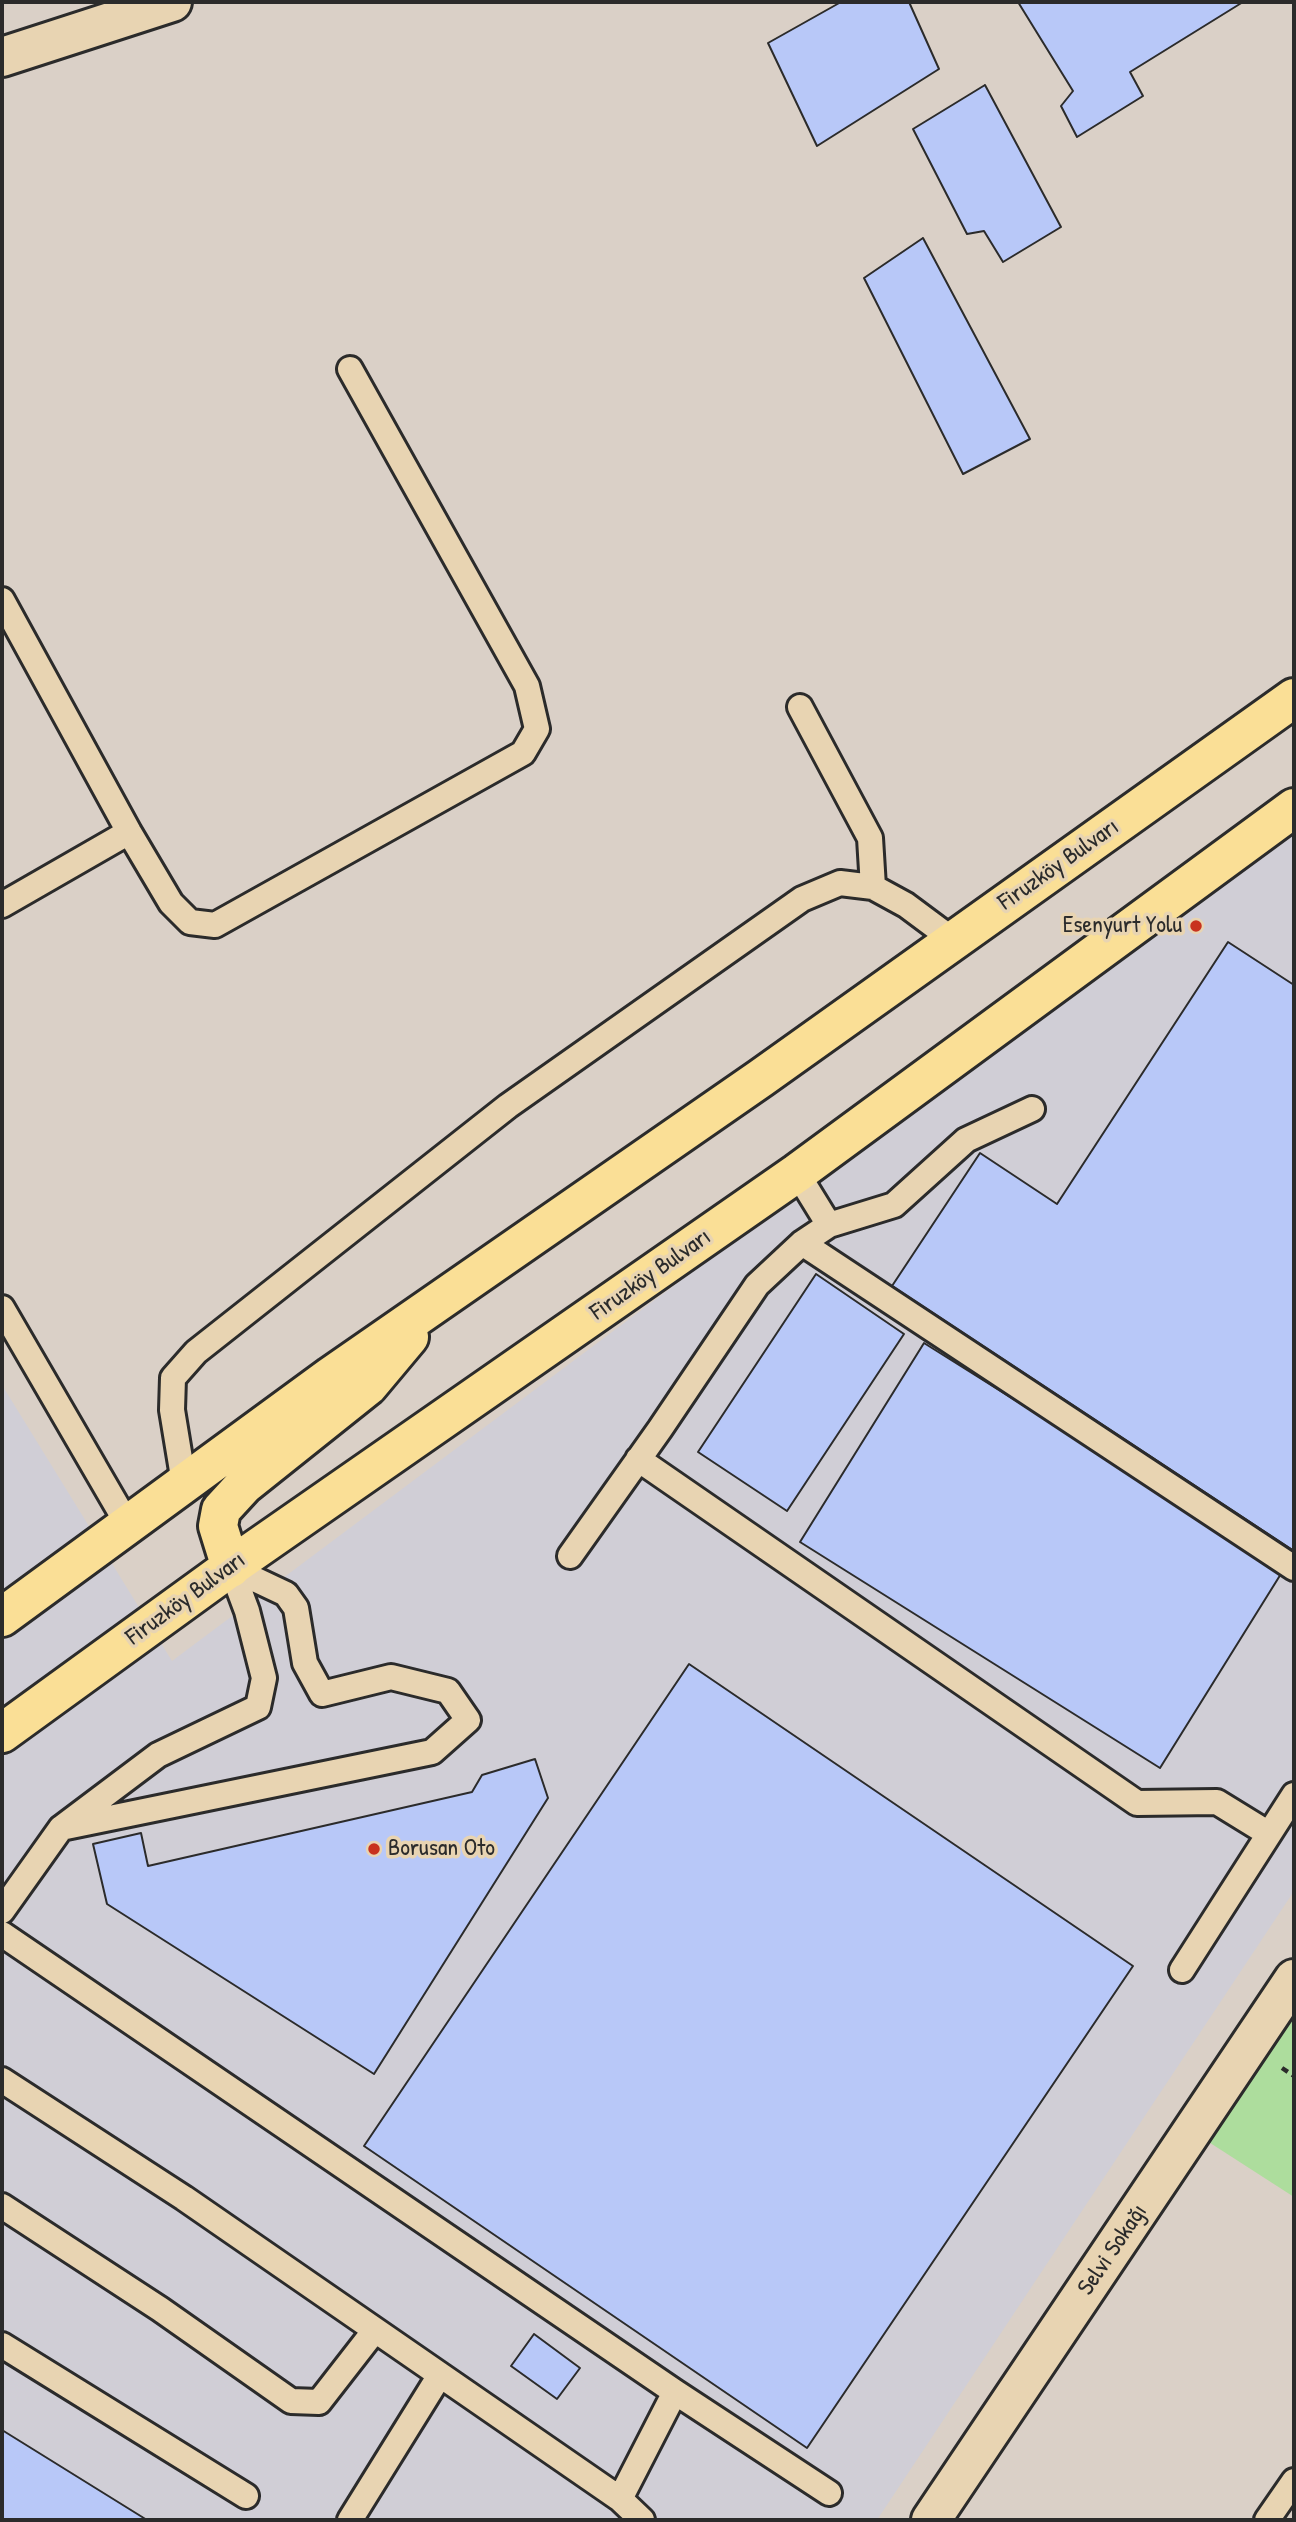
<!DOCTYPE html>
<html>
<head>
<meta charset="utf-8">
<style>
	body { margin:0 }
	#map { position:relative; width:1296px; height:2522px; overflow:hidden; background:#dad0c7; font-family:"Patrick Hand",sans-serif }
	canvas { display:block }
	.frame { position:absolute; inset:0; border:4px solid #2b2b2b; pointer-events:none }
</style>
</head>
<body>
<div id="map">
<canvas width="1296" height="2522"></canvas>
<div class="frame"></div>
</div>
<script>
const context = document.querySelector('canvas').getContext('2d');
context.lineJoin = 'round';
function fill(path, color) { context.fillStyle = color; context.fill(path, 'evenodd'); }
const shape = rows => new Path2D(rows.map(r => 'M' + r).join(''));
function strokePath(path, color, width, dash) { context.strokeStyle = color; context.lineWidth = width; context.lineCap = dash ? 'butt' : 'round'; context.setLineDash(dash || []); context.stroke(path); }
function label(font, color, halo, rows, align = 'center') {
  context.font = font + ' "Patrick Hand",sans-serif'; context.lineWidth = 7; context.setLineDash([]); context.textBaseline = 'middle'; context.strokeStyle = halo; context.fillStyle = color; for (const [text, x, y, turn = 0] of rows) {
    context.save(); context.translate(x, y); context.rotate((+turn || 0) * Math.PI / 180); context.textAlign = isNaN(turn) ? turn : align; if (halo) context.strokeText(text, 0, 0); context.fillText(text, 0, 0); context.restore();
  }
}
fill(shape([
	[1294,822,1294,1891,877,2520,2,2520,2,1385,172,1661]
]), '#d0ced6');
fill(shape([
	[1294,2011,1294,2197,1204,2139]
]), '#addd9d');
const building = shape([
	[841,2,909,2,939,69,817,146,768,43,841,2],
	[1018,2,1243,2,1130,72,1143,96,1077,137,1061,106,1073,91,1018,2],
	[985,85,1061,227,1003,262,984,231,967,234,913,129,985,85],
	[923,238,1030,439,963,474,864,278,923,238],
	[1228,942,1294,985,1294,1551,892,1286,980,1153,1057,1204,1228,942],
	[816,1274,904,1334,787,1511,698,1452,816,1274],
	[924,1343,1284,1569,1160,1768,800,1542,924,1343],
	[689,1664,1133,1966,807,2448,364,2146,689,1664],
	[535,1759,548,1798,374,2074,107,1904,93,1844,141,1833,148,1866,472,1792,482,1775,535,1759],
	[534,2334,580,2368,557,2399,511,2366,534,2334],
	[2,2430,147,2520,2,2520,2,2430]
]);
fill(building, '#b8c8f8');
strokePath(building, '#2b2b2b', 2);
const lane = shape([
	[2,600,129,832,171,903,190,922,215,925,523,753,537,729,527,686,350,369],
	[800,707,870,838,873,887],
	[2,905,129,832],
	[829,1225,894,1205,966,1140,1032,1109],
	[802,1243,1294,1568],
	[2,1308,128,1525],
	[638,1459,1137,1803,1217,1802,1269,1834],
	[184,1483,172,1410,173,1378,196,1352,508,1106,802,899,840,883,873,887,906,905,953,940],
	[570,1556,660,1429,757,1285,802,1243,829,1225,797,1173],
	[61,1828,432,1752,468,1720,448,1691,391,1677,322,1694,305,1663,296,1608,286,1594,231,1568],
	[2,1911,61,1828,158,1755,258,1707,264,1678,247,1611,231,1568],
	[2,1934,675,2392,829,2493],
	[1182,1970,1294,1795],
	[2,2080,184,2198,620,2499],
	[2,2206,160,2309,291,2401,319,2402,375,2330],
	[2,2345,246,2496],
	[350,2520,440,2375],
	[642,2520,620,2499,675,2392],
	[1267,2520,1294,2481]
]);
const secondary = shape([
	[2,57,172,2],
	[931,2520,1294,1979]
]);
const primary = shape([
	[231,1568,218,1526,221,1510,244,1485,368,1386,409,1337],
	[2,1617,331,1376,761,1078,1294,698],
	[2,1733,239,1561,797,1173,1294,808]
]);
strokePath(lane, '#2b2b2b', 30);
strokePath(secondary, '#2b2b2b', 44);
strokePath(primary, '#2b2b2b', 44);
strokePath(shape([
	[1282,2068,1294,2076]
]), '#2b2b2b', 4.5, [7, 5]);
strokePath(lane, '#e8d4b2', 24);
strokePath(secondary, '#e8d4b2', 38);
strokePath(primary, '#fadf96', 38);
for (const [x, y, r, color] of [
	[1196,926,7,"#c8321e"],
	[374,1849,7,"#c8321e"]
]) { const dot = new Path2D(); dot.arc(x, y, r, 0, 2 * Math.PI); context.fillStyle = color; context.fill(dot); strokePath(dot, '#e8d4b2', 2.5); }
label('24px', '#2b2b2b', '#e8d4b2', [
	["Firuzköy Bulvarı",1059,865,-35],
	["Firuzköy Bulvarı",651,1275,-35],
	["Firuzköy Bulvarı",186,1599,-36],
	["Selvi Sokağı",1113,2250,-56]
]);
label('24px', '#2b2b2b', '#e8d4b2', [
	["Esenyurt Yolu",1182,926],
	["Borusan Oto",388,1849,"left"]
], 'right');
</script>
</body>
</html>
